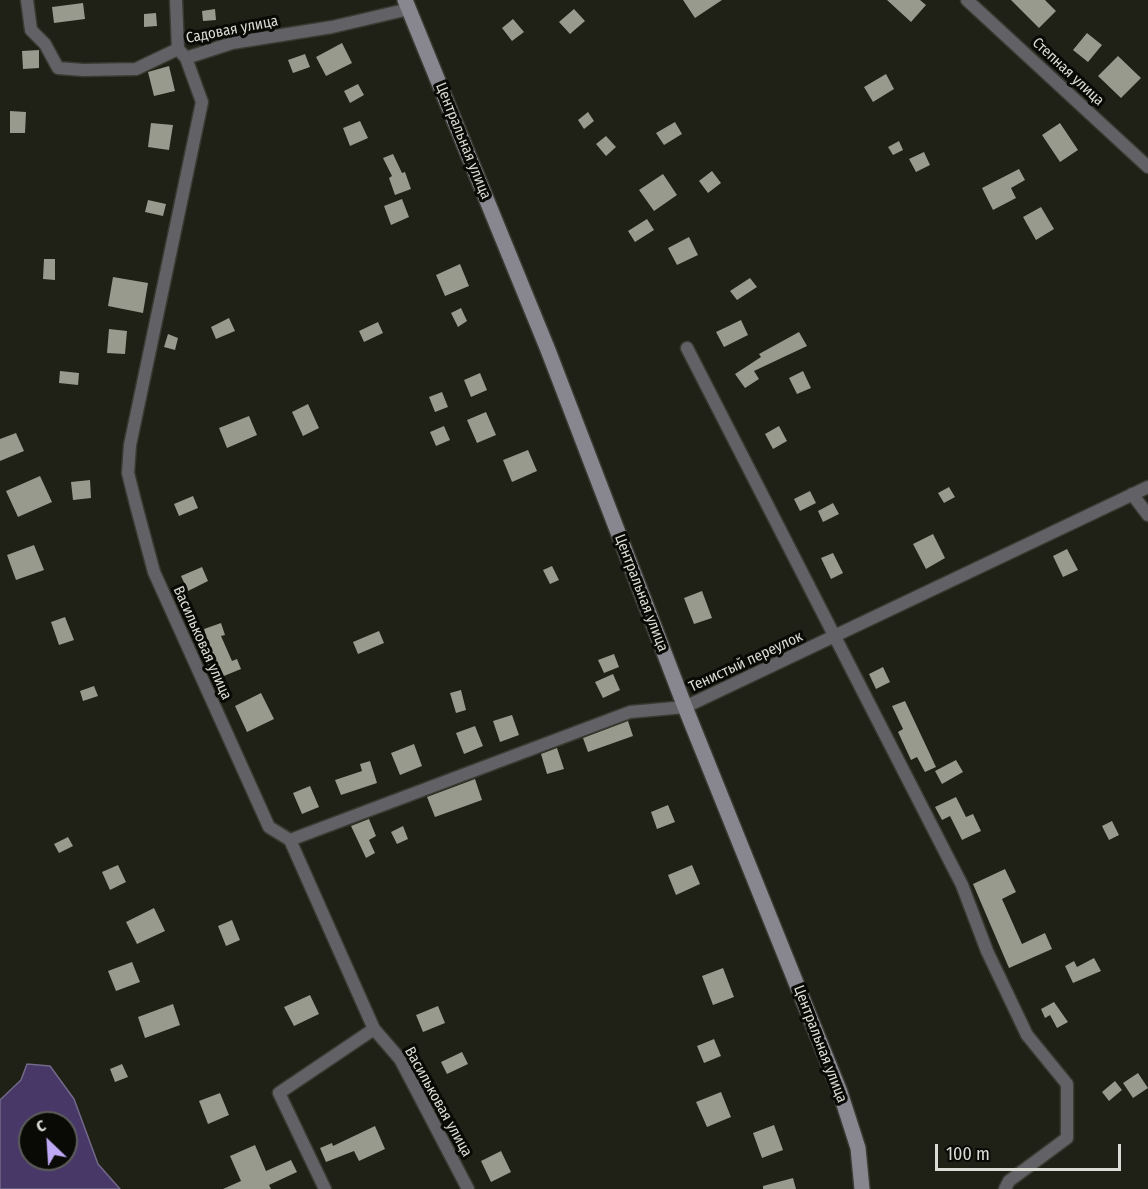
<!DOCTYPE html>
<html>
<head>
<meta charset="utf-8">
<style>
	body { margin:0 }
	#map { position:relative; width:1148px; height:1189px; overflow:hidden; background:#1f2016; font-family:"Fira Sans Condensed",sans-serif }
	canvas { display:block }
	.north { position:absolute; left:18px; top:1111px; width:60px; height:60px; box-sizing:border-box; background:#090906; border:2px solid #5d5d59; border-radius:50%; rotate:335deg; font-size:16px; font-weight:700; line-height:24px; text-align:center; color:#dbdcd5 }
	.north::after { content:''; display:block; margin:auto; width:21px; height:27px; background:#bfa9f4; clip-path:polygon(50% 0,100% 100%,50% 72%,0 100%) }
	.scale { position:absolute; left:935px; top:1144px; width:186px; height:27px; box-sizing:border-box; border:3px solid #dbdcd5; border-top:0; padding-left:8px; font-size:18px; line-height:21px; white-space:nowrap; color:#dbdcd5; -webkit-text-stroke:4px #090906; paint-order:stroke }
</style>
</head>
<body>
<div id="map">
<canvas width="1148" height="1189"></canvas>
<div class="north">С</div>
<div class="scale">100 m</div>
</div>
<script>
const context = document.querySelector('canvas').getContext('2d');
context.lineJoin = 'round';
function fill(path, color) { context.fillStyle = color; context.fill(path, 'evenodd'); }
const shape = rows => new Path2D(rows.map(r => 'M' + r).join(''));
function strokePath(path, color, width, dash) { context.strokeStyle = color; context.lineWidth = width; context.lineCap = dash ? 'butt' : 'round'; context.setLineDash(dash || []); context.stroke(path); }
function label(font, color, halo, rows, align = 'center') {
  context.font = font + ' "Fira Sans Condensed",sans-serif'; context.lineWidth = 6; context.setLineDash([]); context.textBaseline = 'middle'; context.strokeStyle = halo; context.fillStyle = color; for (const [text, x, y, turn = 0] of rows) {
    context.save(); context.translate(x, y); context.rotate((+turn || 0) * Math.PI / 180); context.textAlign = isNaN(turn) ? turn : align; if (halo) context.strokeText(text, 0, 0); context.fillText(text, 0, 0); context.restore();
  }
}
const water = shape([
	[27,1064,50,1066,74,1099,98,1164,120,1189,0,1189,0,1100,21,1080,27,1064],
	[30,1123,66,1123,66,1159,30,1159,30,1123]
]);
fill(water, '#473868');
strokePath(water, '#736989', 1.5);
fill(shape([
	[683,0,722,0,695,18],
	[887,0,920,0,926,5,911,22],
	[1011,0,1045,0,1056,11,1039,28],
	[83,3,85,19,54,23,52,7],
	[215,9,216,20,203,21,202,11],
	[574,9,585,21,570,34,559,22],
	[156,13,157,26,144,27,144,14],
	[513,19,524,32,512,41,502,28],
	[1087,33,1102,45,1088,62,1073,50],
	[342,43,352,63,326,76,316,57],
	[39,50,39,68,23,69,22,51],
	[305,54,310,67,293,73,288,60],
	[1118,56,1141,78,1121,98,1098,76],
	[169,66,175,91,154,96,148,72],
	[886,74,894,89,873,102,864,87],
	[358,84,364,95,350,103,344,91],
	[10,111,26,112,25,133,10,133],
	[588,112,594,121,584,129,578,120],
	[360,121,368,138,350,146,343,128],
	[675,122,682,134,664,145,656,133],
	[151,123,173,125,169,150,148,147],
	[1060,123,1078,150,1060,162,1042,135],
	[606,136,616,147,606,156,596,144],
	[899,141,903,150,893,155,888,147],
	[924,152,930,165,916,172,909,159],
	[393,154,402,173,405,172,411,189,395,195,389,178,392,176,383,158],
	[1019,169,1025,180,1011,188,1016,198,993,210,982,188],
	[712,171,721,183,708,193,699,181],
	[663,174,677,195,654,211,639,190],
	[402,199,409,217,391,225,384,206],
	[148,200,166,204,163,216,145,212],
	[1041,207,1054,229,1036,240,1023,217],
	[647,219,654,230,635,242,628,231],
	[689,237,698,255,677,265,668,248],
	[44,259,55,259,55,280,43,279],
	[460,264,469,286,445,296,436,275],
	[113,277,148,283,143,313,108,306],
	[750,278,757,287,737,300,730,291],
	[461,308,467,321,458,327,451,313],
	[229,318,235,331,216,339,211,327],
	[741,320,748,335,724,347,716,332],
	[378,322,383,333,364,342,359,331],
	[109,329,127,331,125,354,107,353],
	[799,332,807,346,754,371,759,379,745,388,735,374,761,357,759,354],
	[168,334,178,338,175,350,164,347],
	[60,371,79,373,78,385,59,383],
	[803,371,811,388,797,394,789,378],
	[480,373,487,390,471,397,464,380],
	[442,392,448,407,435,412,429,397],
	[308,404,319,428,303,436,292,412],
	[486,412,496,435,477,443,467,420],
	[249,416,257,435,227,448,219,428],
	[444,426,450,440,436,446,430,432],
	[779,426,787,441,773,449,765,434],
	[16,433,24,451,0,461,0,439],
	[528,450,537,471,512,482,503,460],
	[40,476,52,502,18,517,6,491],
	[90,480,91,498,73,500,71,482],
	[949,487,955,497,944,503,938,493],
	[810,491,816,503,800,511,794,499],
	[193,496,198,508,179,516,174,504],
	[833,503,839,514,823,522,818,511],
	[933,534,945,558,926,569,913,544],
	[34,545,44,570,16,580,7,555],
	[1067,549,1078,570,1063,577,1053,556],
	[833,553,843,573,831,579,821,558],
	[552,566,559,580,550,584,543,570],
	[202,567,208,581,188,591,181,576],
	[702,591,712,618,694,624,684,598],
	[65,617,74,640,59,645,51,622],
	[221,623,225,635,221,636,232,661,237,659,241,669,219,678,214,666,208,668,202,653,210,649,204,629],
	[379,631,384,643,358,654,353,642],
	[614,654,619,667,604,673,598,660],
	[883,667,890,682,876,689,869,674],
	[613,674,620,690,603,698,595,682],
	[94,686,98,696,83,701,80,691],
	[461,690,466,710,456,713,450,693],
	[261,693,274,719,247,732,235,706],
	[905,701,936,767,925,772,917,757,911,760,898,732,903,729,892,706],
	[512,715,519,735,500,742,493,721],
	[628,721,633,736,588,752,583,738],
	[475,726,483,746,464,754,456,733],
	[414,744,422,766,400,775,391,753],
	[557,748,564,769,547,774,541,754],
	[956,760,963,772,942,784,935,771],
	[370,761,377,783,341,795,335,780,362,771,360,764],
	[475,779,482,800,435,817,427,797],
	[310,786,319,807,302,814,293,793],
	[956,797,966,817,973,814,981,831,962,840,950,816,942,820,935,807],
	[668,805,675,822,657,829,651,812],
	[369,819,376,836,369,840,375,853,366,858,351,826],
	[1112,821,1119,835,1109,840,1102,826],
	[403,826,408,839,397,844,391,832],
	[68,837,73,846,59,853,54,844],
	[118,865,126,882,110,890,102,872],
	[692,865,700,884,676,895,668,875],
	[1005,869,1016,892,1002,899,1022,944,1045,933,1052,949,1009,968,973,884],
	[154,908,165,931,137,944,126,922],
	[232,920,240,940,226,946,218,926],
	[1094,958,1101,971,1073,983,1065,966,1074,961,1077,967],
	[132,962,140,982,116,991,108,971],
	[723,968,734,997,713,1005,702,976],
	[310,995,319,1014,294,1026,284,1007],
	[1054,1002,1068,1022,1057,1028,1050,1015,1045,1018,1041,1009],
	[173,1004,180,1025,145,1038,138,1017],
	[438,1006,445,1023,423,1032,416,1015],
	[714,1039,721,1056,704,1063,697,1046],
	[462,1052,468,1064,447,1074,441,1062],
	[122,1064,128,1077,115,1082,110,1069],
	[1138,1073,1148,1088,1133,1098,1123,1083],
	[1115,1081,1122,1090,1109,1101,1102,1092],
	[721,1092,731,1117,707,1127,696,1102],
	[220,1093,229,1115,208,1124,199,1101],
	[774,1125,783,1150,762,1158,753,1133],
	[375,1126,385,1149,359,1161,354,1151,326,1162,320,1148,332,1143,333,1146],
	[255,1145,266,1171,291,1160,297,1172,269,1185,271,1189,223,1189,241,1181,230,1156],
	[501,1151,511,1172,491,1182,481,1161],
	[793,1178,796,1189,763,1189,763,1186]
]), '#989a8d');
const street = shape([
	[27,0,31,30,45,44,58,68,83,70,136,69,178,49,186,58,232,43,332,27,409,9],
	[176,0,178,49],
	[967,0,1148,167],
	[186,58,202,102,130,445,128,473,136,505,154,572,269,827,290,840,374,1029,400,1059,468,1189],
	[687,348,962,885,987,951,1027,1035,1067,1084,1067,1138,1009,1181,1005,1189],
	[1132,494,1148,515],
	[290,840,630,712,685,707,1148,487],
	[325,1189,279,1093,374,1029]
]);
const secondary = shape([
	[405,0,548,350,685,707,840,1092,858,1148,862,1189]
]);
strokePath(street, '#393a31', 15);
strokePath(secondary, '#393a31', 18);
strokePath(street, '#626166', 12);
strokePath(secondary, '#88868f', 15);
label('15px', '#dbdcd5', '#090906', [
	["Садовая улица",232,30,-11],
	["Степная улица",1068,72,43],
	["Центральная улица",463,141,68],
	["Центральная улица",641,593,69],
	["Васильковая улица",202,643,66],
	["Тенистый переулок",746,662,-25],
	["Центральная улица",820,1044,69],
	["Васильковая улица",438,1102,61]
]);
</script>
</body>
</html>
